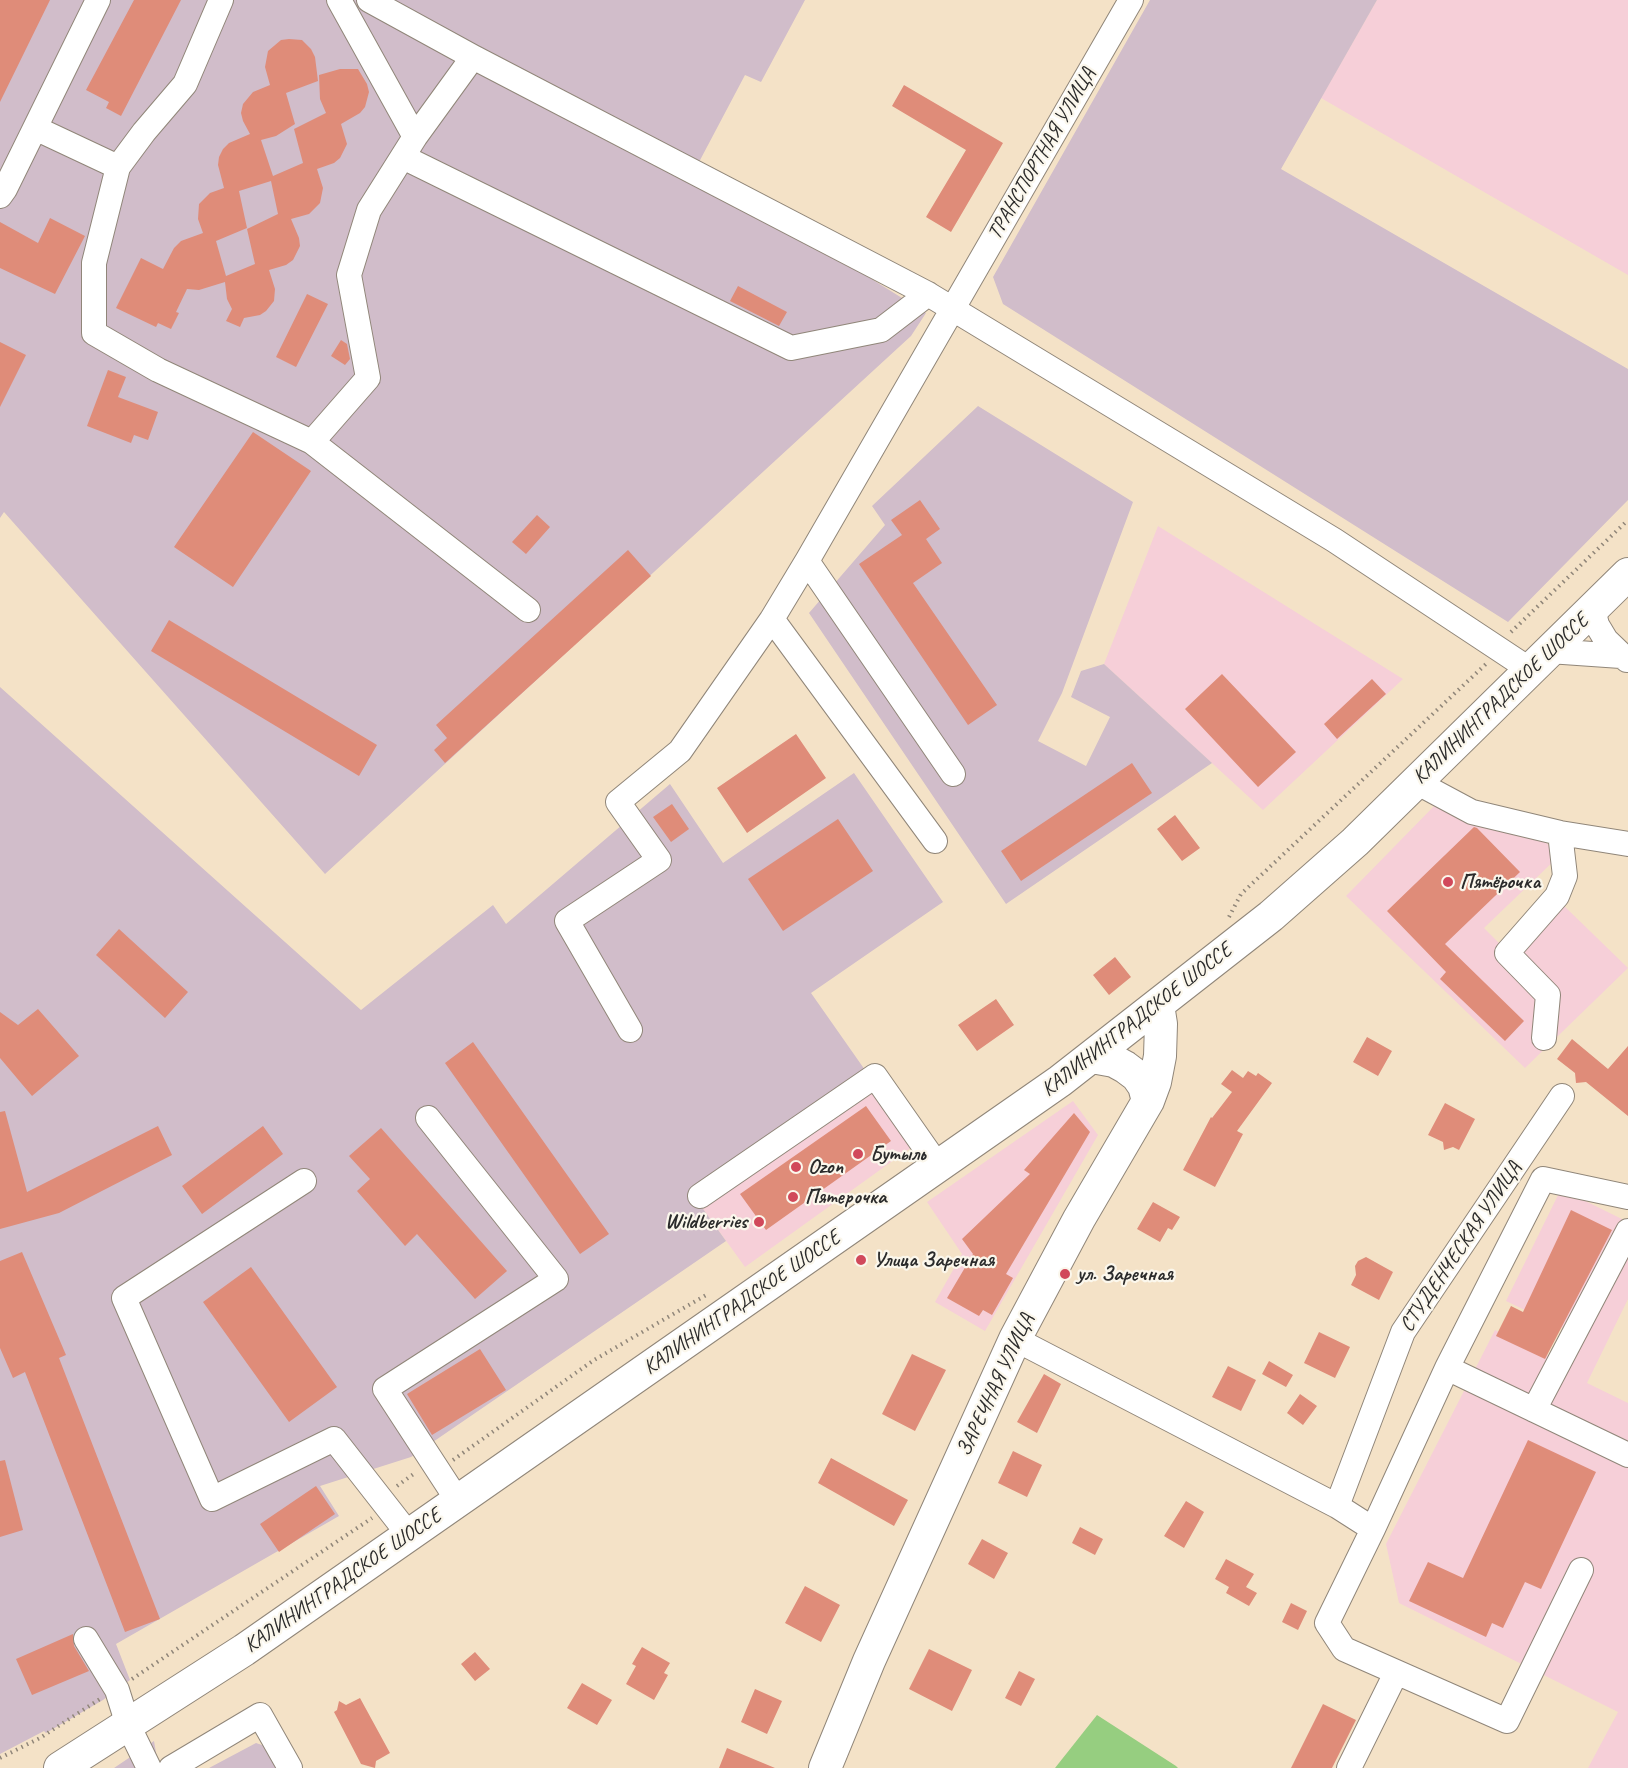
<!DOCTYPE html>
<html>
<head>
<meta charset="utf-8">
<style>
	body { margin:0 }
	canvas { display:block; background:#f4e2c7 }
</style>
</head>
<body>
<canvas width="1628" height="1768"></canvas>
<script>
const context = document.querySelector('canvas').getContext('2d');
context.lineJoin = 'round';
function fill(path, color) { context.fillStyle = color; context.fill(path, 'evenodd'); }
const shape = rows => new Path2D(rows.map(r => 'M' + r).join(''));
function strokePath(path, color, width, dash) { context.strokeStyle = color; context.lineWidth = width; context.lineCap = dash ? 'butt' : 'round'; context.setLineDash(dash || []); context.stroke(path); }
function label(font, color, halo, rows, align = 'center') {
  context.font = font + ' Caveat,sans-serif'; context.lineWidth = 4.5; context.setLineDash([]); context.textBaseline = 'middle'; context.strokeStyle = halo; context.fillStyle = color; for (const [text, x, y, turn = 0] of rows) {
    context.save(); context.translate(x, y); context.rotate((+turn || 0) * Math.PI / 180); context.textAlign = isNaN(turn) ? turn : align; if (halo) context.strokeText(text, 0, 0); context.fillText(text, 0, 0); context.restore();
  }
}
fill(shape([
	[1377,0,1628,0,1628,275,1321,98],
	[1158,526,1403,679,1263,810,1104,664],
	[1438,802,1545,841,1558,857,1484,928,1505,949,1558,900,1628,968,1525,1068,1346,896],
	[874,1084,930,1134,745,1267,701,1206],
	[1073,1101,1098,1135,985,1331,935,1302,962,1254,927,1202],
	[1561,1189,1628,1222,1628,1299,1587,1383,1628,1403,1628,1768,1588,1768,1618,1712,1399,1603,1386,1544,1495,1330,1557,1360,1571,1332,1506,1301]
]), '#f6cfd8');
fill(shape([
	[0,0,805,0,761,82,745,75,689,181,862,273,926,313,911,336,325,874,4,512,0,518],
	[1150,0,1377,0,1281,169,1628,369,1628,500,1508,622,1003,304,993,277],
	[978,406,1133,502,1062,693,1038,741,1086,766,1110,717,1071,697,1081,671,1104,664,1212,763,1006,904,809,613,885,525,872,506],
	[0,687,361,1010,493,905,506,924,670,784,723,863,854,773,943,902,811,993,865,1070,701,1206,726,1241,411,1457,320,1486,339,1516,116,1644,130,1680,103,1700,46,1733,44,1731,0,1754],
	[154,1741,158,1764,160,1768,114,1768],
	[256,1743,274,1749,284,1768,209,1768]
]), '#d1bdca');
fill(shape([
	[1097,1715,1176,1766,1178,1768,1055,1768]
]), '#96ce80');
fill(shape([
	[0,0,50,0,0,102],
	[134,0,181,0,121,116,106,108,109,102,86,90],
	[289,39,302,40,311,49,315,57,318,81,286,93,295,124,276,136,261,140,273,176,303,163,294,129,326,113,320,99,319,75,340,69,358,69,367,84,369,92,365,107,360,113,341,124,347,144,340,158,334,163,317,169,323,188,320,203,309,214,291,219,299,238,300,246,293,260,286,265,269,270,275,289,274,301,266,311,260,315,244,318,240,327,226,321,232,309,227,299,225,282,199,290,187,289,176,312,179,313,171,329,158,323,156,327,116,308,141,258,163,269,174,248,181,241,203,233,198,219,199,204,210,193,224,188,218,165,219,157,223,149,229,143,250,134,243,121,241,113,243,104,253,92,270,85,265,67,268,51,281,40],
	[271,181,278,214,247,229,255,264,226,276,216,241,247,228,239,191],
	[904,85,1003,143,951,232,926,217,966,150,892,106],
	[50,218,85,236,55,294,0,268,0,222,38,243],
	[738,286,787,312,779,326,730,301],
	[307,294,328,304,296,367,276,357],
	[341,340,347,344,350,359,345,365,331,356],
	[0,342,26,355,0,407],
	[108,370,126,377,118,397,158,412,148,440,134,435,131,443,87,426],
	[253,432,311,471,233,587,174,547],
	[920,500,940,529,926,539,942,563,913,583,997,705,968,725,859,564,902,535,891,520],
	[537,515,550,527,526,554,512,542],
	[628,550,651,576,445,763,434,750,447,738,436,725],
	[169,620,377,745,359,776,151,651],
	[1222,674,1296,752,1258,787,1185,709],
	[1372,679,1386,694,1337,739,1324,724],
	[796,734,826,778,747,833,717,788],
	[1132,763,1152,793,1021,881,1001,851],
	[672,804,689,829,671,842,653,817],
	[1175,815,1200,848,1182,861,1157,829],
	[838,819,873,871,783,931,748,879],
	[1474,827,1477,828,1520,872,1445,944,1524,1021,1505,1041,1440,979,1446,972,1387,911],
	[119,929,188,992,165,1018,96,955],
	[1115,957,1131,977,1109,995,1093,975],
	[996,999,1014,1025,977,1051,958,1025],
	[38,1009,79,1056,32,1096,0,1058,0,1012,18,1025],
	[1367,1037,1392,1051,1378,1076,1353,1062],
	[1572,1039,1608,1069,1628,1046,1628,1116,1586,1082,1576,1083,1575,1073,1557,1059],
	[473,1042,609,1234,580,1254,445,1063],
	[1232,1070,1243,1078,1248,1071,1256,1076,1258,1073,1272,1083,1237,1131,1243,1134,1215,1187,1183,1170,1211,1117,1212,1118,1232,1092,1221,1084],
	[1445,1103,1475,1119,1459,1150,1453,1147,1444,1150,1443,1142,1428,1135],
	[866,1106,891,1141,766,1230,740,1194],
	[5,1111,27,1192,158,1126,172,1155,59,1213,0,1229,0,1112],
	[1074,1113,1090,1132,1006,1274,1013,1278,992,1315,983,1310,979,1316,947,1298,973,1254,962,1239,1030,1174,1024,1170],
	[263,1126,283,1154,202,1214,182,1186],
	[381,1128,507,1271,475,1299,417,1234,405,1246,357,1191,370,1179,349,1156],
	[1153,1202,1180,1217,1172,1230,1168,1228,1160,1242,1137,1229],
	[1571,1210,1612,1230,1545,1359,1496,1336,1511,1306,1523,1312],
	[22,1252,66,1355,59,1358,160,1619,125,1632,25,1372,13,1378,0,1348,0,1261],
	[1366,1257,1393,1272,1379,1300,1351,1285,1356,1275,1355,1266,1358,1261],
	[251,1267,337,1387,289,1422,203,1302],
	[1319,1332,1350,1347,1335,1378,1304,1363],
	[480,1349,506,1390,432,1435,407,1394],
	[912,1354,946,1370,915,1431,882,1414],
	[1269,1361,1293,1375,1286,1387,1262,1374],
	[1228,1366,1256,1380,1241,1411,1212,1397],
	[1044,1374,1061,1384,1037,1433,1017,1422],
	[1300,1394,1317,1406,1303,1425,1287,1413],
	[1528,1440,1596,1472,1541,1589,1525,1582,1503,1628,1492,1623,1486,1637,1409,1601,1428,1562,1463,1578],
	[1013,1451,1042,1465,1027,1497,998,1483],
	[831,1458,908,1500,894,1526,818,1483],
	[5,1460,23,1530,0,1537,0,1461],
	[316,1486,335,1514,279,1552,260,1524],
	[1186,1501,1204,1512,1184,1548,1164,1536],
	[1080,1527,1103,1539,1095,1555,1072,1543],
	[982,1539,1008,1553,994,1579,968,1564],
	[1226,1559,1254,1574,1246,1587,1257,1593,1249,1606,1226,1593,1229,1587,1215,1579],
	[805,1586,840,1605,821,1642,785,1623],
	[1291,1603,1307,1611,1298,1630,1282,1622],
	[73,1634,74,1646,89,1671,32,1695,16,1659],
	[642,1647,670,1663,664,1673,668,1675,654,1700,626,1684,636,1666,632,1664],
	[929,1649,972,1670,952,1711,909,1689],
	[475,1652,490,1669,475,1681,461,1664],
	[1019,1671,1035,1679,1021,1706,1005,1698],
	[582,1683,612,1700,597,1725,567,1708],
	[755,1689,782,1701,767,1734,741,1722],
	[360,1698,390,1753,376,1761,375,1768,361,1764,334,1712,337,1710,339,1701,346,1705],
	[1323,1704,1356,1720,1332,1768,1291,1768],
	[727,1748,775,1768,719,1768]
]), '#df8c79');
const minor = shape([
	[221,0,185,84,144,132,118,167,94,263,94,333,158,370,312,442],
	[339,0,415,137],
	[369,0,473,57,928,294,1334,540,1529,669],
	[473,57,415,137,369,210,349,275,368,378,312,442,528,610],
	[35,128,118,167],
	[403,157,791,348,881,330,928,294],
	[0,196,5,189,98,0],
	[1593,609,1597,625,1606,640,1627,660],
	[772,619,935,841],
	[1549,651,1621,656],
	[953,774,807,561,1131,0],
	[1416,782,1472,812,1560,833,1628,844],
	[630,1030,567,921,659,860,618,802,680,751,772,619,807,561],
	[1544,1038,1548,995,1507,953,1557,896,1565,876,1560,833],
	[428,1118,556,1279,385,1389,458,1501],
	[304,1181,124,1298,212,1499,334,1439,409,1535],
	[700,1196,875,1076,938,1166],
	[1015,1339,1337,1506,1373,1529],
	[1447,1368,1628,1455],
	[1534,1410,1628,1231],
	[1337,1506,1403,1332,1562,1096],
	[1581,1570,1507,1721,1344,1649,1327,1623,1373,1529,1447,1368,1543,1179,1628,1197],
	[86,1639,117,1690,128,1725,149,1768],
	[171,1768,260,1715,290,1768],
	[1349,1768,1396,1673]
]);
const major = shape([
	[1092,1057,1114,1061,1125,1067,1137,1076,1144,1086,1148,1101],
	[60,1768,244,1650,1060,1081,1271,916,1355,842,1628,574],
	[825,1768,869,1661,1015,1339,1079,1219,1148,1101,1155,1082,1160,1056,1161,1024,1158,1005]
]);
strokePath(minor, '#908679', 26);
strokePath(major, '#908679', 34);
strokePath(shape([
	[1511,632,1628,520],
	[1229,917,1241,894,1486,664],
	[453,1460,594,1360,708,1294],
	[397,1486,415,1473],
	[132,1679,372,1518],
	[0,1758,40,1738,100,1699]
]), '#908679', 4, [1.5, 4.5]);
strokePath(minor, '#fff', 24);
strokePath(major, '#fff', 32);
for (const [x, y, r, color] of [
	[1448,882,6,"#d1495b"],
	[858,1154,6,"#d1495b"],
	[796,1167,6,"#d1495b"],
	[793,1197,6,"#d1495b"],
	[759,1222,6,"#d1495b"],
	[861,1260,6,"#d1495b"],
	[1065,1274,6,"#d1495b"]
]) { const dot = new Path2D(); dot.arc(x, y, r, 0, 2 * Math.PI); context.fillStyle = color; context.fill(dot); strokePath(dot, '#fbf7ec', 2); }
label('21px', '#2b2b2b', '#fbf7ec', [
	["ТРАНСПОРТНАЯ УЛИЦА",1042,154,-60],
	["КАЛИНИНГРАДСКОЕ ШОССЕ",1501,699,-44],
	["КАЛИНИНГРАДСКОЕ ШОССЕ",1137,1020,-38],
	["СТУДЕНЧЕСКАЯ УЛИЦА",1461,1247,-56],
	["КАЛИНИНГРАДСКОЕ ШОССЕ",742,1303,-35],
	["ЗАРЕЧНАЯ УЛИЦА",996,1385,-65],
	["КАЛИНИНГРАДСКОЕ ШОССЕ",343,1581,-35]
]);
label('bold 21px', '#2b2b2b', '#fbf7ec', [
	["Пятёрочка",1460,882],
	["Бутыль",870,1154],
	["Ozon",808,1167],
	["Пятерочка",805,1197],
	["Wildberries",747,1222,"right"],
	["Улица Заречная",873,1260],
	["ул. Заречная",1077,1274]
], 'left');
</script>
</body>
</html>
